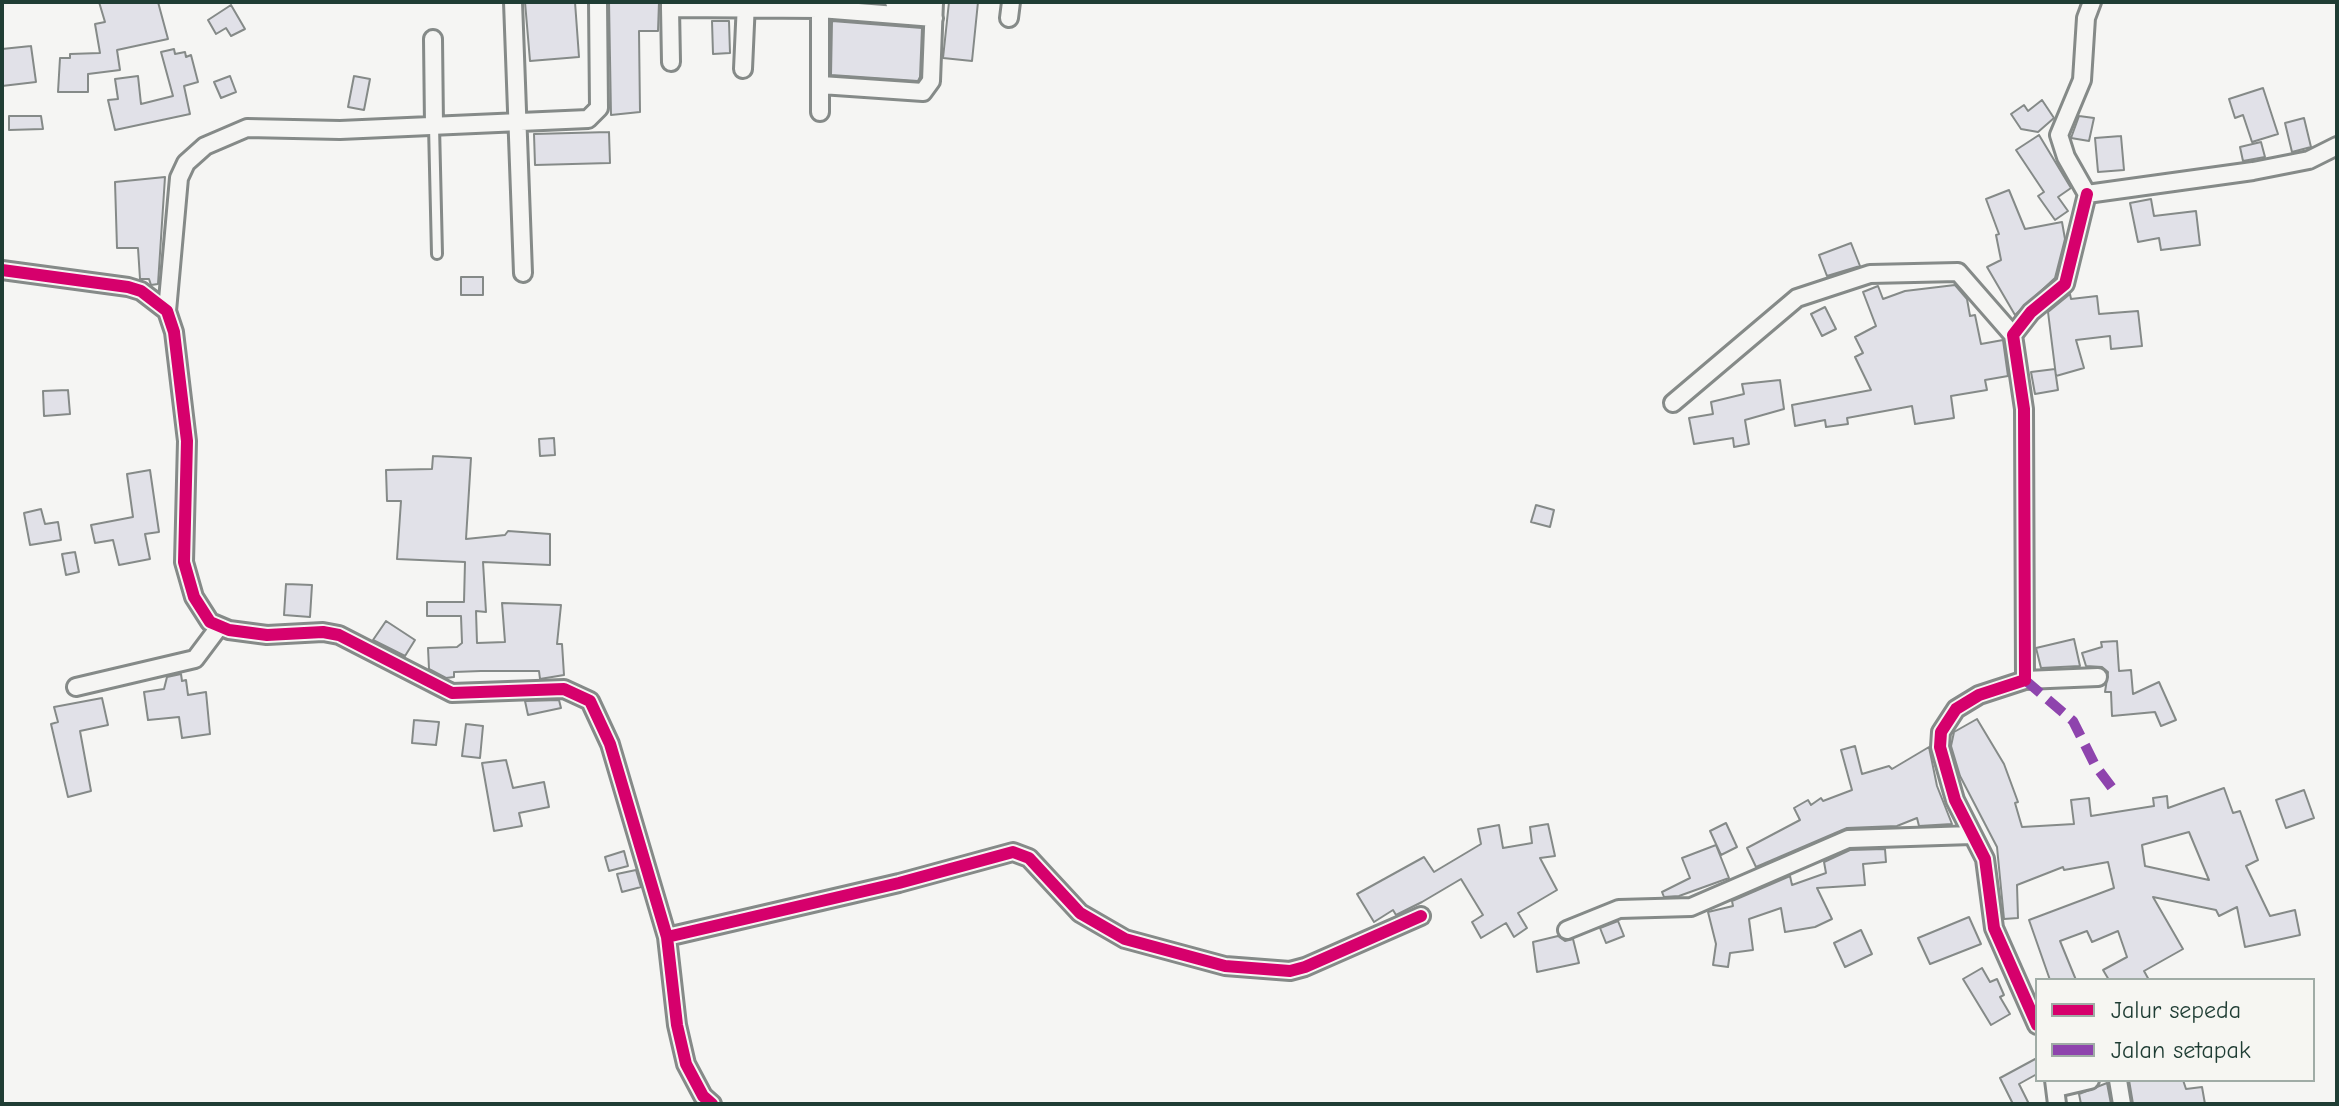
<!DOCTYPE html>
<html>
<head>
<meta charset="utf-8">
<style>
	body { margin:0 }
	#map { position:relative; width:2339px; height:1106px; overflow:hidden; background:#f5f5f3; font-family:"Comic Neue",sans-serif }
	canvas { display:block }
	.frame { position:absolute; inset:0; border:4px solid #1f3d34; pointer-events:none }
	.legend { position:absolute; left:2035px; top:978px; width:280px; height:104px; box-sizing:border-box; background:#f6f6f2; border:2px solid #a0aca6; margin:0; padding:10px 14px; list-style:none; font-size:24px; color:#1f3d34 }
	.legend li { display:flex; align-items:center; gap:16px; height:40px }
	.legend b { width:40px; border:2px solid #a0aca6 }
</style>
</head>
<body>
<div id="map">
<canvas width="2339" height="1106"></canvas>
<div class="frame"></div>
<ul class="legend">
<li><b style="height:10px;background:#d6006c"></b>Jalur sepeda</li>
<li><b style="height:10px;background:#8e44ad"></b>Jalan setapak</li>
</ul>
</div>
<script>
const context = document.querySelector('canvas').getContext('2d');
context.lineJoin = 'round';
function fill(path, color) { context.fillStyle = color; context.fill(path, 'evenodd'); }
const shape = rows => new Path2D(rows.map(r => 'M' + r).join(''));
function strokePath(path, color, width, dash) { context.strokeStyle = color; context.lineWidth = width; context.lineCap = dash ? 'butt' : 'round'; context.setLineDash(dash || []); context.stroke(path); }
const building = shape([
	[99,2,158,2,168,39,117,50,120,70,88,74,88,92,58,92,60,58,70,58,70,54,100,53,95,24,105,22,99,2],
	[525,2,575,2,579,57,530,61,525,2],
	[609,2,659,2,658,31,639,31,640,112,611,115,609,2],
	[949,2,978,2,972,61,943,58,949,2],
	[231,5,245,29,231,36,226,28,216,34,208,20,231,5],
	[712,21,729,21,730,53,713,54,712,21],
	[832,21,922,28,920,77,918,81,831,75,832,21],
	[31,46,36,82,2,86,2,49,31,46],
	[174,49,175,54,185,52,186,57,191,55,198,82,184,86,190,114,115,130,108,100,118,99,115,79,138,76,141,104,173,96,161,52,174,49],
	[230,76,236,92,221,98,214,82,230,76],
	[354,76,370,79,364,110,348,107,354,76],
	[2263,88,2278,134,2252,142,2243,115,2235,118,2229,99,2263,88],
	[2042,100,2054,118,2038,132,2021,129,2011,114,2024,105,2028,111,2042,100],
	[9,116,41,116,43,129,9,130,9,116],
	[2079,116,2094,118,2089,141,2071,138,2079,116],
	[2304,118,2311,147,2292,152,2285,123,2304,118],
	[609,132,610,163,535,165,534,134,609,132],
	[2039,135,2071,188,2058,197,2068,211,2055,220,2038,196,2044,192,2016,150,2039,135],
	[2121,136,2124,170,2098,172,2095,138,2121,136],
	[2261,142,2265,157,2243,161,2240,147,2261,142],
	[165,177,158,284,151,285,149,279,140,279,138,248,117,248,115,182,165,177],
	[2009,190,2025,229,2062,222,2065,239,2055,278,2015,315,1987,267,2001,260,1996,235,1999,234,1986,199,2009,190],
	[2151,199,2154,216,2196,211,2200,245,2161,250,2159,238,2138,242,2130,203,2151,199],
	[1851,243,1860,266,1827,276,1819,255,1851,243],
	[461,277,483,277,483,295,461,295,461,277],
	[1955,285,1967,299,1970,316,1975,315,1981,344,2003,340,2008,376,1985,380,1987,390,1951,396,1954,418,1915,424,1912,406,1847,418,1848,424,1826,427,1825,420,1795,426,1792,405,1871,390,1855,357,1863,353,1855,337,1876,326,1863,292,1878,286,1883,299,1905,291,1955,285],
	[2070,294,2071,299,2097,296,2099,314,2138,311,2142,346,2111,349,2110,336,2076,340,2084,368,2056,376,2048,312,2070,294],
	[1825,307,1836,329,1822,336,1811,314,1825,307],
	[2055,369,2058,390,2035,394,2031,372,2055,369],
	[1780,380,1784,409,1745,420,1749,444,1734,447,1733,438,1694,444,1689,418,1713,414,1711,402,1744,394,1742,384,1780,380],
	[68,390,70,414,44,416,43,391,68,390],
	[554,438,555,455,540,456,539,439,554,438],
	[433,456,471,458,466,539,505,535,508,531,550,534,550,565,483,562,486,612,476,611,477,643,505,642,502,603,561,605,557,644,562,644,564,675,540,679,539,671,481,671,454,672,454,677,446,678,429,669,428,648,457,647,462,643,461,616,427,616,427,602,464,602,465,562,397,559,401,501,387,501,386,470,432,469,433,456],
	[150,470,159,532,145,534,150,559,119,565,113,540,95,543,91,525,133,517,127,474,150,470],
	[1536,505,1554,510,1550,527,1531,522,1536,505],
	[41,509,45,524,58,522,61,540,30,545,24,513,41,509],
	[75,552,79,572,66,575,62,554,75,552],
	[286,584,312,585,310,617,284,615,286,584],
	[386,621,415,640,405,656,373,640,386,621],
	[2074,639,2080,666,2041,668,2036,648,2074,639],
	[2117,641,2119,671,2131,670,2133,694,2159,682,2176,720,2161,726,2155,712,2112,716,2111,692,2105,692,2108,672,2102,667,2086,666,2082,653,2102,647,2101,642,2117,641],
	[181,674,182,681,186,680,188,695,206,692,210,734,182,738,179,717,148,720,144,692,164,689,167,677,181,674],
	[102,698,108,725,80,731,91,791,68,797,51,724,58,722,54,707,102,698],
	[559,700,561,708,528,715,525,701,559,700],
	[1977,719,2004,764,2018,802,2015,803,2022,827,2074,824,2071,800,2089,798,2091,816,2154,806,2153,798,2167,796,2168,808,2224,788,2233,813,2240,811,2258,860,2246,866,2270,916,2295,910,2300,935,2245,947,2237,907,2219,916,2216,910,2153,897,2183,949,2144,971,2149,980,2109,980,2103,970,2127,957,2118,931,2092,942,2087,931,2060,941,2076,980,2050,980,2029,920,2114,888,2108,862,2064,870,2063,867,2017,885,2018,918,2004,919,1997,847,1960,776,1951,746,1954,732,1977,719],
	[2189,832,2209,880,2145,866,2142,845,2189,832],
	[414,720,439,722,436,745,412,743,414,720],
	[466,724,483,726,480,758,462,756,466,724],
	[1855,746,1862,774,1889,766,1892,769,1929,747,1937,786,1952,824,1919,826,1917,818,1897,826,1847,828,1756,867,1747,848,1800,820,1794,808,1808,800,1811,805,1821,798,1823,801,1852,790,1841,750,1855,746],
	[506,760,513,788,544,782,549,807,519,813,522,826,494,831,482,763,506,760],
	[2304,790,2314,818,2286,828,2276,800,2304,790],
	[1726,823,1737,847,1721,855,1710,831,1726,823],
	[1548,824,1555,856,1540,858,1557,890,1518,913,1527,928,1514,937,1506,923,1481,938,1472,922,1483,915,1461,879,1422,902,1396,915,1393,910,1374,922,1357,894,1424,857,1434,872,1481,844,1478,829,1499,825,1503,848,1532,843,1530,827,1548,824],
	[1716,845,1729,878,1679,896,1664,897,1662,892,1690,878,1682,858,1716,845],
	[1885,849,1886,862,1863,864,1865,885,1817,888,1832,919,1815,927,1785,932,1781,908,1749,919,1753,950,1730,953,1728,967,1713,965,1716,944,1708,912,1733,906,1732,901,1790,876,1792,885,1826,873,1824,862,1850,850,1885,849],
	[624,851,628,866,609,871,605,857,624,851],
	[636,870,641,887,622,892,617,874,636,870],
	[1969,917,1981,944,1930,964,1918,938,1969,917],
	[1618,921,1624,936,1606,943,1600,928,1618,921],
	[1861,930,1872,954,1845,967,1834,943,1861,930],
	[1558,936,1565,941,1573,939,1579,963,1537,972,1533,942,1558,936],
	[1982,968,1990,982,1997,979,2004,995,2000,997,2010,1014,1991,1025,1963,979,1982,968],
	[2037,1058,2037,1074,2019,1084,2029,1104,2013,1104,2000,1078,2037,1058],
	[2129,1080,2183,1080,2186,1089,2202,1087,2205,1104,2133,1104,2129,1080],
	[2107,1083,2111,1104,2081,1104,2079,1094,2107,1083]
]);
fill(building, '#e1e1e8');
strokePath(building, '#858a88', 2);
const lane = shape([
	[434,126,437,254]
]);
const street = shape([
	[513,2,523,273],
	[670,2,670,8,820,9,934,18],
	[820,2,820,112],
	[894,2,934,4],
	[2092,2,2086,18,2082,80,2059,135,2066,157,2087,194,2253,171,2309,160,2337,146],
	[670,8,671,62],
	[1009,18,1011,2],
	[433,39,434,125],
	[743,69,746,2],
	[821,85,923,92,931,81,934,2],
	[2,270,128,287,141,291,167,311,174,332,187,441,184,562,194,597,210,622,229,630,267,635,323,632,339,635,452,693,564,689,590,701,610,744,667,937,677,1025,686,1064,703,1096,712,1104],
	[167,311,179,178,186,163,205,146,247,128,340,130,588,119,599,108,598,2],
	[1673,403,1797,298,1870,274,1958,272,2013,335],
	[2025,680,2098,677],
	[76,687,195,659,219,627],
	[1567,930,1619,909,1691,907,1848,839,1972,835],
	[667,937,899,883,1013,852,1029,858,1080,913,1125,939,1225,966,1290,971,1305,967,1421,916],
	[2037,1025,1994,928,1985,859,1955,800,1940,747,1941,732,1956,709,1979,695,2025,680,2024,409,2013,335,2031,312,2065,284,2087,194],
	[2054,1080,2057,1104],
	[2118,1080,2122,1104],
	[2056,1088,2090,1080]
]);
strokePath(lane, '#858a88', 14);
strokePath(street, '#858a88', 22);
strokePath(lane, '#f5f5f3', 8);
strokePath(street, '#f5f5f3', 16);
strokePath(shape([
	[2025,680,2073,721,2095,765,2116,793]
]), '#8e44ad', 10, [20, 10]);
strokePath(shape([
	[2,270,128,287,141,291,167,311,174,332,187,441,184,562,194,597,210,622,229,630,267,635,323,632,339,635,452,693,564,689,590,701,610,744,667,937,677,1025,686,1064,703,1096,712,1104],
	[667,937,899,883,1013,852,1029,858,1080,913,1125,939,1225,966,1290,971,1305,967,1421,916],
	[2037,1025,1994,928,1985,859,1955,800,1940,747,1941,732,1956,709,1979,695,2025,680,2024,409,2013,335,2031,312,2065,284,2087,194]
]), '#d6006c', 12);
</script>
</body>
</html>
